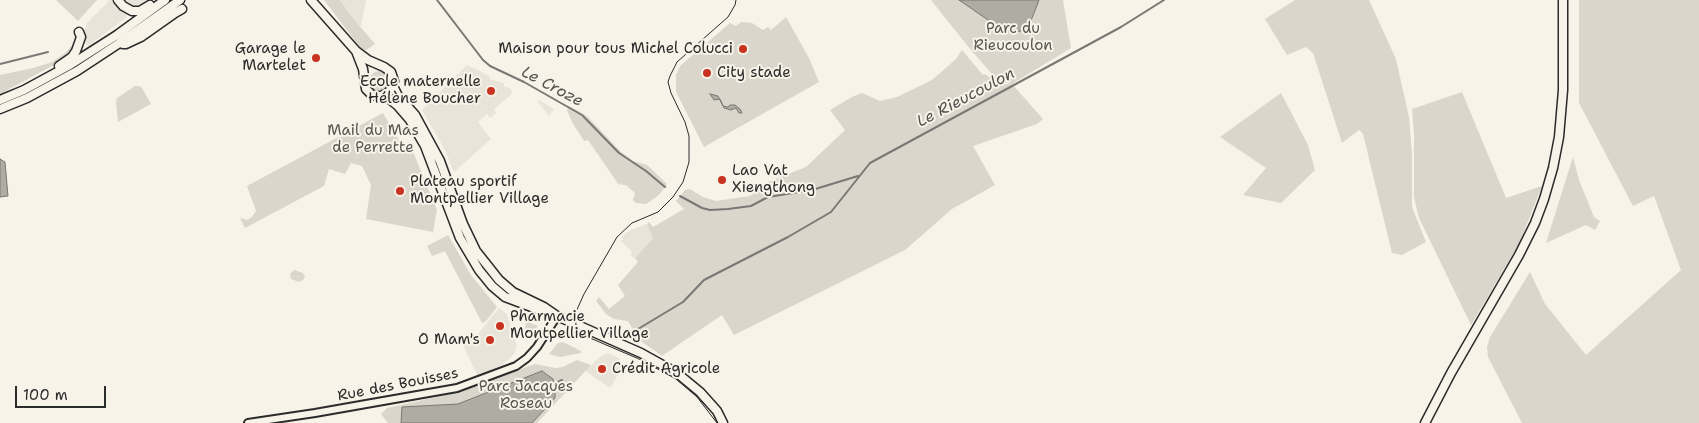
<!DOCTYPE html>
<html>
<head>
<meta charset="utf-8">
<style>
	body { margin:0 }
	#map { position:relative; width:1699px; height:423px; overflow:hidden; background:#f7f3e8; font-family:"Shantell Sans",sans-serif }
	canvas { display:block }
	.scale { position:absolute; left:15px; top:386px; width:91px; height:22px; box-sizing:border-box; border:2px solid #2b2b2b; border-top:0; padding-left:6px; font-size:15px; line-height:18px; white-space:nowrap; color:#2b2b2b; -webkit-text-stroke:4px #f7f3e8; paint-order:stroke }
</style>
</head>
<body>
<div id="map">
<canvas width="1699" height="423"></canvas>
<div class="scale">100 m</div>
</div>
<script>
const context = document.querySelector('canvas').getContext('2d');
context.lineJoin = 'round';
function fill(path, color) { context.fillStyle = color; context.fill(path, 'evenodd'); }
const shape = rows => new Path2D(rows.map(r => 'M' + r).join(''));
function strokePath(path, color, width, dash) { context.strokeStyle = color; context.lineWidth = width; context.lineCap = dash ? 'butt' : 'round'; context.setLineDash(dash || []); context.stroke(path); }
function label(font, color, halo, rows, align = 'center') {
  context.font = font + ' "Shantell Sans",sans-serif'; context.lineWidth = 4; context.setLineDash([]); context.textBaseline = 'middle'; context.strokeStyle = halo; context.fillStyle = color; for (const [text, x, y, turn = 0] of rows) {
    context.save(); context.translate(x, y); context.rotate((+turn || 0) * Math.PI / 180); context.textAlign = isNaN(turn) ? turn : align; if (halo) context.strokeText(text, 0, 0); context.fillText(text, 0, 0); context.restore();
  }
}
fill(shape([
	[110,0,147,0,126,16,127,17,88,46,83,40,86,24],
	[340,0,366,0,361,27,352,17],
	[467,65,486,74,490,77,489,79,504,83,504,86,511,89,512,94,494,109,496,113,490,118,487,114,478,122,491,139,454,172,445,150,422,110],
	[539,100,554,109,549,116,538,102],
	[647,224,653,237,635,258,630,255,632,252,621,241,623,239,621,237,629,231],
	[499,308,507,314,517,346,514,354,502,365,478,377,462,343,478,334],
	[607,353,619,358,622,368,610,388,585,371,601,356]
]), '#e8e4da');
fill(shape([
	[56,0,97,0,78,21],
	[324,0,340,0,352,17,375,44,366,50,362,50],
	[931,0,1063,0,1071,48,1012,84,1043,119,1037,124,973,146,995,185,952,209,905,250,734,335,722,315,662,356,638,339,628,321,614,319,606,314,596,301,599,297,609,309,625,296,618,285,638,262,635,258,653,238,647,224,649,222,653,227,684,209,676,201,685,190,690,189,703,197,716,201,750,196,758,191,758,186,806,167,845,130,830,110,852,97,862,93,880,101,897,97,932,80,956,59,962,50,983,75,985,74,1000,84,1010,84,997,80,966,44],
	[1295,0,1369,0,1396,59,1409,117,1412,153,1412,207,1426,242,1402,255,1392,253,1363,134,1359,130,1342,143,1313,53,1306,47,1287,55,1265,19],
	[1579,0,1699,0,1699,423,1522,423,1488,357,1487,347,1490,337,1530,272,1545,304,1586,355,1681,270,1654,196,1633,206,1579,103],
	[786,17,809,58,819,82,704,147,676,92,676,75,680,66,730,23,736,26,741,22,752,23,763,30,768,27,771,30],
	[76,41,74,48,54,65,0,94,0,75,33,68,52,62,65,53],
	'369 81a10 10 0 1 1 20 0a10 10 0 1 1-20 0Z',
	[135,86,139,86,142,88,151,104,118,122,116,102,117,98],
	[1462,92,1506,198,1542,186,1519,244,1471,325,1419,218,1414,197,1414,133,1412,109],
	[1281,93,1308,145,1315,170,1281,203,1243,195,1266,168,1220,137],
	[569,106,587,116,620,151,633,161,647,165,667,184,659,195,646,204,636,203,633,200,635,194,634,192,626,185,622,185,621,183,619,185,588,140,584,141,572,122,567,110],
	[383,113,402,146,409,142,437,210,433,232,366,219,371,185,362,166,351,163,345,174,329,169,324,186,245,228,240,218,247,220,252,217,256,211,247,186],
	[1573,157,1579,180,1594,217,1600,221,1595,230,1586,225,1546,243],
	[448,235,471,275,497,307,486,321,482,323,445,251,432,256,427,246],
	[294,270,303,273,305,277,303,280,299,282,291,279,290,274],
	[526,321,538,326,531,335,525,328],
	[563,342,581,351,581,353,560,357,549,354,558,343],
	[577,360,591,365,537,423,388,423,381,414,387,408,454,393,535,364,555,368,563,367]
]), '#dad6cc');
const water = shape([
	[959,0,1039,0,1029,26,1021,31,1011,32,1004,31,959,0],
	[710,94,718,96,723,106,728,107,730,105,735,105,740,109,742,113,739,113,736,108,731,110,724,108,720,99,714,100,710,94],
	[0,159,5,162,8,196,0,197,0,159],
	[542,371,553,379,555,387,555,398,532,423,401,423,402,407,458,404,542,371]
]);
fill(water, '#afaca4');
strokePath(water, '#7a7874', 1);
strokePath(shape([
	[437,0,483,60,490,66,524,82,582,115,619,153,646,171,665,187],
	[0,64,48,52],
	[680,196,702,208,710,210,728,209,751,206,768,197,812,190,858,176],
	[623,338,683,302,704,280,788,237,831,212,870,163,1121,27,1164,0],
	[554,384,562,380]
]), '#7a7874', 2);
const minor = shape([
	[248,423,315,413,457,388,516,366,527,358,537,347,557,316]
]);
const major = shape([
	[118,0,123,6,132,11,140,11,150,5],
	[311,0,356,51,368,60,384,67,391,72,394,81,393,86,388,93,381,96],
	[123,44,126,44,141,37,175,13,182,9],
	[356,51,363,69,366,89,372,95,388,98,397,105,410,120,425,146,460,238,479,270,492,286,505,297,553,315],
	[59,66,72,57,76,51,81,37,79,32],
	[393,86,398,96,415,115,440,161,463,224,476,251,499,280,513,292,544,307,557,316,641,353,677,373,700,392,717,411,723,423],
	[0,100,24,90,70,65,117,35,165,0],
	[0,109,27,98,77,71,118,44,180,0],
	[1425,423,1451,373,1519,255,1535,223,1544,199,1553,168,1559,137,1563,90,1563,0]
]);
strokePath(minor, '#2b2b2b', 10);
strokePath(major, '#2b2b2b', 11);
strokePath(minor, '#f7f3e8', 6);
strokePath(major, '#f7f3e8', 8);
strokePath(shape([
	[717,423,697,397,676,379,639,359,590,338,580,331,576,325,575,314,584,294,617,237,632,223,658,212,673,197,683,182,689,162,689,136,685,122,671,93,668,82,670,76,677,62,728,17,735,5,736,0]
]), '#2b2b2b', 1);
for (const [x, y, r, color] of [
	[743,49,5,"#c8321e"],
	[316,58,5,"#c8321e"],
	[707,73,5,"#c8321e"],
	[491,91,5,"#c8321e"],
	[722,180,5,"#c8321e"],
	[400,191,5,"#c8321e"],
	[500,326,5,"#c8321e"],
	[490,340,5,"#c8321e"],
	[602,369,5,"#c8321e"]
]) { const dot = new Path2D(); dot.arc(x, y, r, 0, 2 * Math.PI); context.fillStyle = color; context.fill(dot); strokePath(dot, '#f7f3e8', 2); }
label('15px', '#575653', '#f7f3e8', [
	["Parc du",1013,29],
	["Rieucoulon",1013,46],
	["Mail du Mas",373,131],
	["de Perrette",373,148],
	["Parc Jacques",526,387],
	["Roseau",526,404]
]);
label('15px', '#2b2b2b', '#f7f3e8', [
	["Garage le",306,49,"right"],
	["Martelet",306,66,"right"],
	["Maison pour tous Michel Colucci",733,49,"right"],
	["City stade",717,73],
	["Ecole maternelle",481,82,"right"],
	["Hélène Boucher",481,99,"right"],
	["Lao Vat",732,171],
	["Xiengthong",732,188],
	["Plateau sportif",410,182],
	["Montpellier Village",410,199],
	["Pharmacie",510,317],
	["Montpellier Village",510,334],
	["O Mam's",480,340,"right"],
	["Crédit Agricole",612,369]
], 'left');
label('15px', '#2b2b2b', '#f7f3e8', [
	["Rue des Bouisses",398,385,-11]
]);
label('italic 16px', '#53524f', '#f7f3e8', [
	["Le Croze",552,87,28],
	["Le Rieucoulon",966,98,-28]
]);
</script>
</body>
</html>
